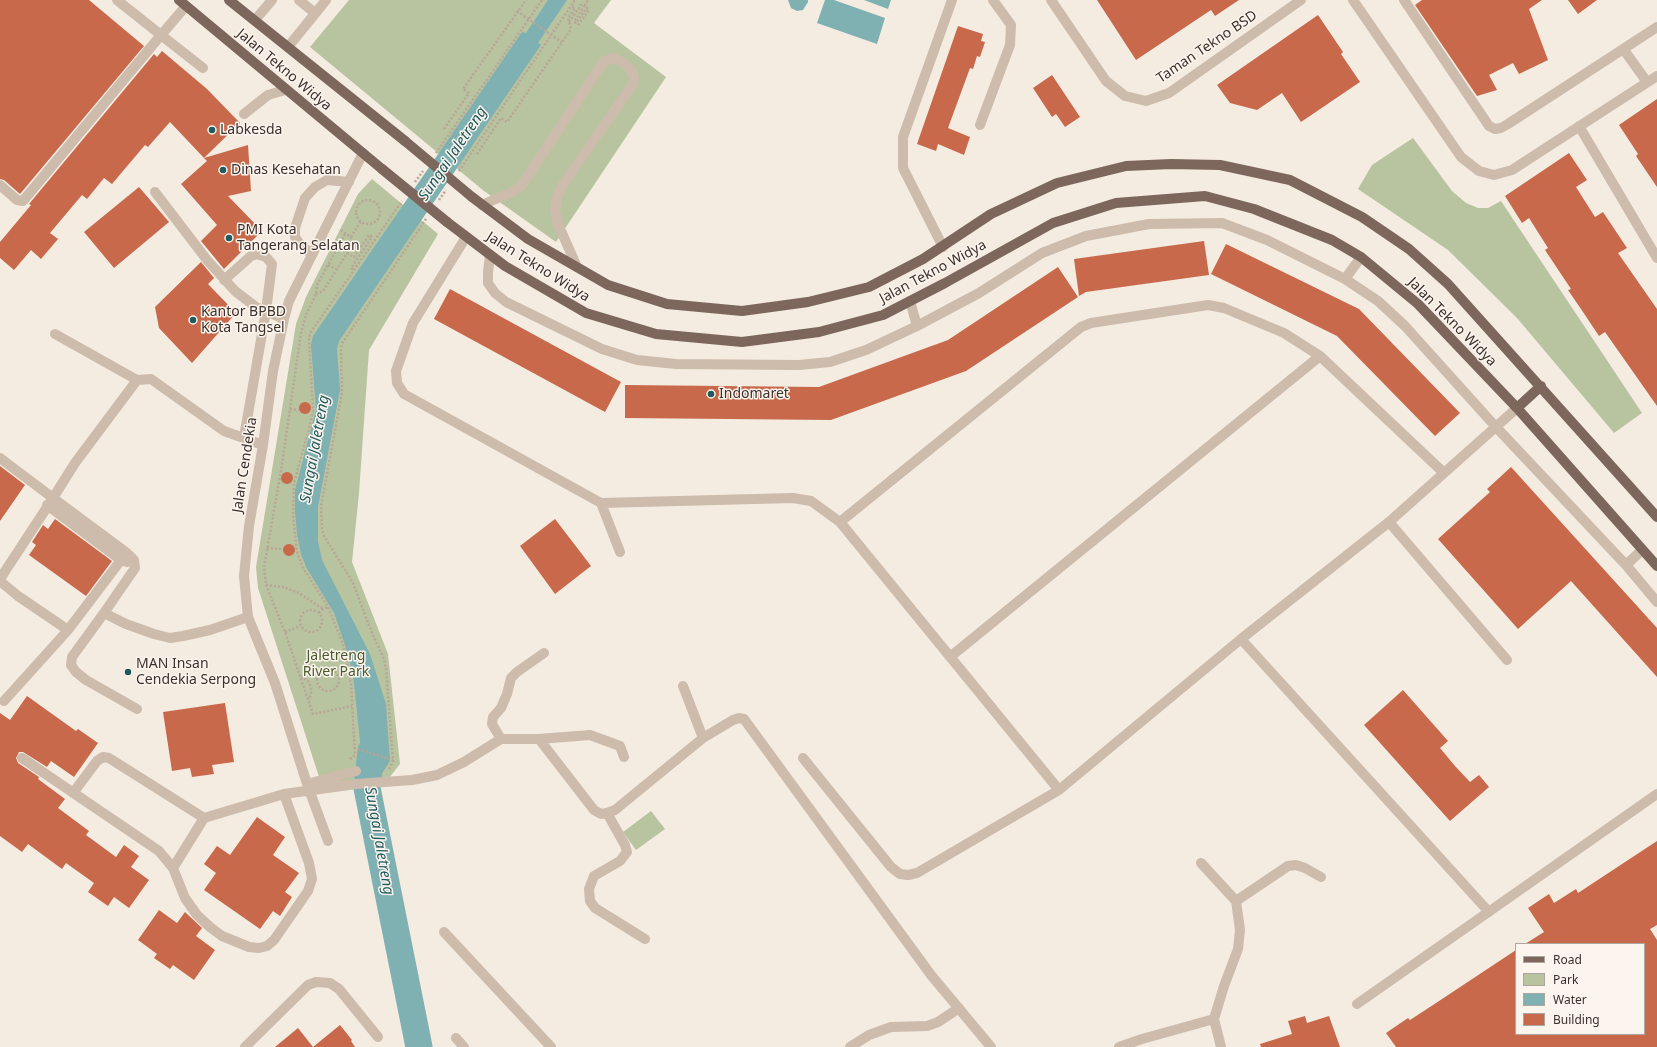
<!DOCTYPE html>
<html>
<head>
<meta charset="utf-8">
<style>
	body { margin:0 }
	#map { position:relative; width:1657px; height:1047px; overflow:hidden; background:#f4ebe1; font-family:"Noto Sans",sans-serif }
	canvas { display:block }
	.legend { position:absolute; left:1515px; top:943px; width:130px; height:92px; box-sizing:border-box; background:#fbf5ee; border:1px solid #aea6a0; margin:0; padding:5px 7px; list-style:none; font-size:12px; color:#3b302b }
	.legend li { display:flex; align-items:center; gap:8px; height:20px }
	.legend b { width:20px; border:1px solid #aea6a0 }
</style>
</head>
<body>
<div id="map">
<canvas width="1657" height="1047"></canvas>
<ul class="legend">
<li><b style="height:5px;background:#7d675c"></b>Road</li>
<li><b style="height:11px;background:#b8c4a0"></b>Park</li>
<li><b style="height:11px;background:#7fb0b2"></b>Water</li>
<li><b style="height:11px;background:#c8694b"></b>Building</li>
</ul>
</div>
<script>
const context = document.querySelector('canvas').getContext('2d');
context.lineJoin = 'round';
function fill(path, color) { context.fillStyle = color; context.fill(path, 'evenodd'); }
const shape = rows => new Path2D(rows.map(r => 'M' + r).join(''));
function strokePath(path, color, width, dash) { context.strokeStyle = color; context.lineWidth = width; context.lineCap = dash ? 'butt' : 'round'; context.setLineDash(dash || []); context.stroke(path); }
function label(font, color, halo, rows, align = 'center') {
  context.font = font + ' "Noto Sans",sans-serif'; context.lineWidth = 3; context.setLineDash([]); context.textBaseline = 'middle'; context.strokeStyle = halo; context.fillStyle = color; for (const [text, x, y, turn = 0] of rows) {
    context.save(); context.translate(x, y); context.rotate((+turn || 0) * Math.PI / 180); context.textAlign = isNaN(turn) ? turn : align; if (halo) context.strokeText(text, 0, 0); context.fillText(text, 0, 0); context.restore();
  }
}
fill(shape([
	[349,0,611,0,594,23,666,77,556,242,484,191,310,47],
	[1413,138,1452,191,1466,203,1478,208,1488,208,1501,201,1642,413,1614,433,1517,318,1448,250,1358,189,1372,165],
	[372,179,438,234,369,350,359,493,352,562,388,654,400,764,389,778,321,783,258,588,256,567,296,324,306,297,358,194],
	[651,811,665,829,636,850,623,832]
]), '#b8c4a0');
fill(shape([
	[548,0,567,0,538,43,541,45,339,341,337,349,340,390,318,507,318,541,322,560,370,654,386,704,390,761,373,787,359,788,360,762,362,760,353,675,345,645,334,613,306,567,301,554,297,534,295,512,295,490,316,410,311,345,313,336,522,32,526,33],
	[788,0,808,0,808,2,803,10,797,11,791,8],
	[825,0,834,0,885,18,877,44,817,23],
	[864,0,891,0,888,9]
]), '#7fb0b2');
strokePath(shape([
	[371,751,367,788,419,1047]
]), '#7fb0b2', 27);
fill(shape([
	[0,0,89,0,144,46,20,194,4,180,0,179],
	[1097,0,1239,0,1215,16,1211,10,1136,60],
	[1422,0,1542,0,1529,9,1548,60,1519,74,1513,63,1489,75,1497,90,1477,96,1415,5],
	[1568,0,1597,0,1578,14],
	[1318,15,1343,52,1341,54,1360,82,1301,122,1282,93,1257,110,1230,103,1217,85],
	[958,26,983,34,981,41,985,42,980,57,977,56,973,69,970,68,948,128,970,137,964,155,938,144,936,151,917,144],
	[162,51,207,89,240,123,204,158,170,122,148,147,145,145,112,184,104,178,87,199,82,195,50,233,58,239,41,259,31,250,14,270,0,258,0,242,31,205,29,204,154,54,157,57],
	[1052,75,1080,117,1065,127,1056,114,1052,117,1033,88],
	[1657,99,1657,187,1636,156,1638,154,1619,125],
	[248,145,251,191,228,196,262,231,224,269,201,241,217,225,181,184,207,161,204,158],
	[1569,153,1587,180,1576,187,1595,217,1603,212,1627,248,1618,253,1657,309,1657,406,1605,332,1599,336,1583,312,1568,290,1571,289,1545,250,1548,248,1529,218,1522,223,1505,196],
	[139,187,169,222,114,268,84,232],
	[1204,241,1209,275,1086,292,1079,296,1074,259],
	[1226,244,1359,309,1460,413,1435,436,1337,336,1211,274],
	[201,262,214,278,208,284,236,313,192,363,159,328,155,307],
	[1058,267,1078,297,966,371,831,420,625,418,625,385,819,387,948,340],
	[450,289,621,382,605,412,434,319],
	'299 408a6 6 0 1 1 12 0a6 6 0 1 1-12 0Z',
	[0,466,25,485,0,521],
	[1511,467,1657,628,1657,677,1571,581,1518,629,1438,539,1490,492,1487,489],
	'281 478a6 6 0 1 1 12 0a6 6 0 1 1-12 0Z',
	[55,519,112,561,86,596,29,555,36,545,32,542,43,525,48,529],
	[555,519,591,566,555,594,520,546],
	'283 550a6 6 0 1 1 12 0a6 6 0 1 1-12 0Z',
	[1403,690,1448,741,1440,748,1455,766,1470,782,1479,775,1489,787,1450,821,1364,725],
	[27,696,76,731,78,729,98,743,74,777,51,761,47,767,23,752,19,752,16,758,18,763,39,777,38,779,65,799,58,808,89,831,86,835,116,857,124,845,139,856,131,867,149,880,129,908,114,897,108,906,88,892,94,883,66,863,62,869,28,844,22,852,0,836,0,713,10,720],
	[225,703,234,762,212,765,214,774,192,777,190,768,172,771,163,712],
	[257,817,285,837,273,855,299,873,285,892,292,897,280,916,273,911,260,929,204,890,216,873,204,864,217,846,230,855],
	[1657,841,1657,925,1650,929,1657,940,1657,1047,1396,1047,1386,1033,1408,1018,1410,1020,1433,1005,1516,950,1516,1034,1644,1034,1644,944,1525,944,1544,932,1528,908,1549,894,1554,903,1576,889,1578,893],
	[159,910,177,923,185,912,202,928,196,936,215,950,194,980,173,965,170,969,154,958,157,954,138,940],
	[1305,1016,1307,1023,1329,1016,1340,1047,1261,1047,1260,1044,1292,1034,1288,1021],
	[340,1025,352,1040,351,1041,355,1047,275,1047,298,1028,313,1047]
]), '#c8694b');
strokePath(shape([
	[517,11,524,16],
	[569,22,581,5,585,5,588,0],
	[578,25,589,10,587,8,576,23,574,22,585,5],
	[554,37,562,42],
	[444,129,469,93,463,89,526,0],
	[436,153,542,0],
	[477,154,501,118,507,122,571,29,568,18,575,8,571,6],
	[459,171,575,0],
	[415,182,423,171],
	[439,200,446,190],
	'356 212a12 12 0 1 1 24 0a12 12 0 1 1-24 0Z',
	[345,234,317,285,316,294,306,315,301,333,281,471,264,567,266,585,285,632,313,714,352,706],
	[351,237,361,221],
	[347,253,354,257,369,235,372,237,351,268,354,270],
	[328,265,338,270],
	[316,294,323,291,351,247,351,237,339,229],
	[290,409,299,410],
	[267,548,283,549],
	[266,585,283,587,299,593,323,609],
	'300 621a11 11 0 1 1 22 0a11 11 0 1 1-22 0Z',
	[319,613,323,609,328,607],
	[285,632,300,626],
	'317 680a11 11 0 1 1 22 0a11 11 0 1 1-22 0Z',
	[301,676,308,681,311,687,311,693,309,700],
	[339,676,343,674,348,667],
	[354,748,393,760],
	[350,759,355,755,351,684,348,667,343,644,328,607,302,566,297,552,293,515,294,483,310,425,313,411,309,338,311,332,402,201],
	[389,769,393,762,393,760,386,669,384,659,372,633,353,583,324,536,322,529,321,506,342,393,341,348,343,342,426,219]
]), '#b9a596', 2.5, [2, 2]);
strokePath(shape([
	[117,0,161,35,186,6],
	[299,0,315,13],
	[1051,0,1106,81,1125,96,1146,101,1169,93,1301,0],
	[1353,0,1461,157,1479,171,1494,175,1512,170,1657,76],
	[1404,0,1489,126,1495,129,1501,128,1508,124,1657,27],
	[255,20,272,0],
	[288,47,326,0],
	[1624,50,1647,82],
	[244,114,268,95,285,90],
	[980,125,1010,45,1011,25,993,0],
	[1579,126,1657,258],
	[0,185,17,200,23,201,161,35,203,68],
	[155,192,207,260,235,291,256,307,284,319],
	[482,205,514,191,522,185,604,61,614,58,625,64,631,70,634,77,633,84,562,186,557,198,555,210,558,224,577,267],
	[466,237,413,323,396,371,397,383,404,394,601,503,793,498,811,501,840,522,1059,790],
	[943,247,903,168,903,137,952,0],
	[312,255,299,243,295,237,295,228,305,198,315,187,327,180,349,182],
	[490,255,488,272,488,283,495,293,506,302,602,349,637,360,676,364,799,365,830,362,866,350,917,326],
	[1361,257,1345,279,1378,301,1405,326,1495,426,1626,565,1642,550],
	[224,280,251,256,257,254,266,257,272,264,266,311,244,437],
	[910,301,917,326,979,293,1042,253,1086,236,1149,224,1222,223,1267,240,1345,279],
	[55,334,137,380,151,379,224,431,263,445],
	[0,458,53,498,0,579],
	[601,503,620,552],
	[47,505,121,560,127,562],
	[840,522,1081,327,1091,323,1208,305,1224,308,1284,333,1320,356,1444,473],
	[1389,522,1507,660],
	[1626,565,1657,602],
	[0,581,18,596,68,630],
	[104,613,135,568,134,560,127,553,53,498,75,463,137,380],
	[1241,639,1489,912],
	[950,657,1320,356],
	[683,686,703,738],
	[4,701,68,630,121,560],
	[137,709,86,680,76,672,71,665,72,657,104,613,126,624,154,634,170,638,183,636,210,630,248,617],
	[501,739,492,724,493,717,501,708,507,694,511,678,517,672,544,653],
	[539,739,590,735,620,746,624,757],
	[22,758,159,851,173,868,185,898,197,915,210,927,222,936,249,947,259,948,267,946,274,940,308,891,312,879,309,863,284,794],
	[803,758,891,867,900,874,908,875,917,873,1059,790,1241,639,1389,522,1517,408],
	[307,784,356,771],
	[73,793,97,761,103,757,109,758,204,818],
	[328,841,307,784,275,683,248,617,244,576,249,526,263,445,273,371,284,319,289,301,363,153],
	[1201,863,1236,901,1240,930,1238,949,1224,986,1214,1019,1221,1047],
	[173,868,204,818,284,794,356,784,412,780,437,775,464,762,501,739,539,739,594,810,601,814,607,813],
	[1236,901,1288,866,1296,865,1305,868,1321,877],
	[444,932,551,1047],
	[645,939,595,908,590,901,589,889,594,876,620,861,627,852,625,845,607,813,615,810,703,738,733,720,739,718,744,719,931,975,991,1047],
	[1357,1004,1657,794],
	[456,1038,464,1047],
	[245,1047,308,985,316,982,330,983,339,989,378,1037],
	[850,1047,869,1035,891,1027,927,1026,938,1022,959,1008],
	[1119,1047,1142,1039,1214,1019]
]), '#cdbbac', 10);
strokePath(shape([
	[179,0,382,169],
	[229,0,405,141],
	[472,197,528,239,608,285,667,304,742,311,808,302,869,287,923,259,991,214,1057,183,1126,166,1171,164,1220,165,1290,180,1362,217,1409,249,1448,284,1657,517],
	[447,222,505,266,586,313,656,334,742,342,819,332,883,315,945,283,1053,223,1116,203,1205,196,1254,209,1332,240,1361,257,1418,304,1517,408,1657,566],
	[1517,408,1541,386]
]), '#7d675c', 10);
strokePath(shape([
	[524,16,554,37]
]), '#b9a596', 2.5, [2, 2]);
strokePath(shape([
	[405,141,472,197],
	[382,169,447,222]
]), '#7d675c', 10);
for (const [x, y, r, color] of [
	[212,130,4,"#1f5a5e"],
	[223,170,4,"#1f5a5e"],
	[229,238,4,"#1f5a5e"],
	[193,320,4,"#1f5a5e"],
	[711,394,4,"#1f5a5e"],
	[128,672,4,"#1f5a5e"]
]) { const dot = new Path2D(); dot.arc(x, y, r, 0, 2 * Math.PI); context.fillStyle = color; context.fill(dot); strokePath(dot, '#fbf5ee', 1.5); }
label('14px', '#3b302b', '#fbf5ee', [
	["Taman Tekno BSD",1207,47,-34],
	["Jalan Tekno Widya",284,70,40],
	["Jalan Tekno Widya",538,267,32],
	["Jalan Tekno Widya",933,272,-28],
	["Jalan Tekno Widya",1452,322,45],
	["Jalan Cendekia",245,465,-81]
]);
label('14px', '#3b302b', '#fbf5ee', [
	["Labkesda",220,130],
	["Dinas Kesehatan",231,170],
	["PMI Kota",237,230],
	["Tangerang Selatan",237,246],
	["Kantor BPBD",201,312],
	["Kota Tangsel",201,328],
	["Indomaret",719,394],
	["MAN Insan",136,664],
	["Cendekia Serpong",136,680]
], 'left');
label('14px', '#4a5a2e', '#fbf5ee', [
	["Jaletreng",336,656],
	["River Park",336,672]
]);
label('italic 15px', '#1f5a5e', '#fbf5ee', [
	["Sungai Jaletreng",453,154,-56],
	["Sungai Jaletreng",315,449,-80],
	["Sungai Jaletreng",379,841,80]
]);
</script>
</body>
</html>
